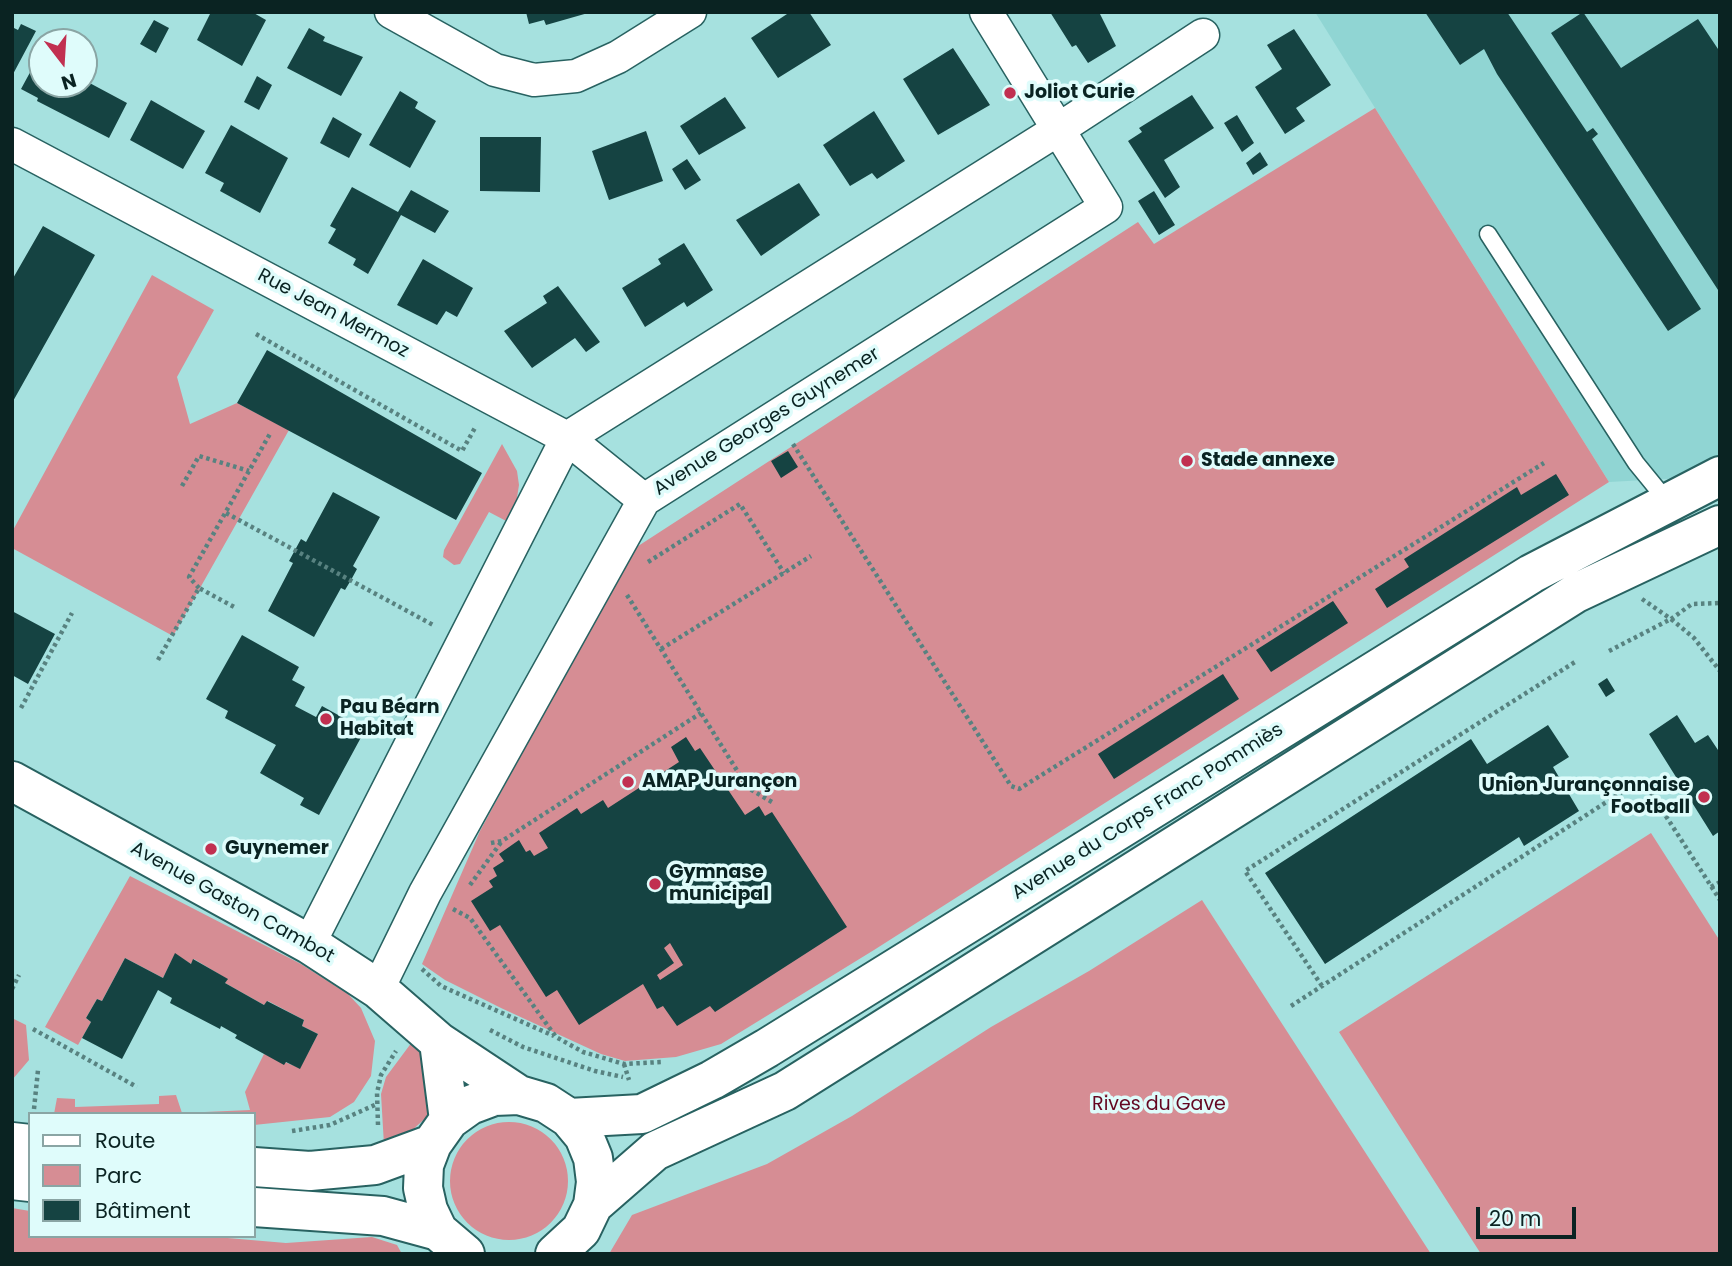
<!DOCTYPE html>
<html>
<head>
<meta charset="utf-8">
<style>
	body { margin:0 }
	#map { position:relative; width:1732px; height:1266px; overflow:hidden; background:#a6e1df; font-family:Poppins,sans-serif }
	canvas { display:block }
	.frame { position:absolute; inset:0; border:14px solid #0a2322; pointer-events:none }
	.legend { position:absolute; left:28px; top:1112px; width:228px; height:126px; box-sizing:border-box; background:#dffcfb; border:2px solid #8aa5a4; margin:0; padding:9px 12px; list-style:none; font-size:21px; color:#0a2322 }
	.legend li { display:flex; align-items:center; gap:14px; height:35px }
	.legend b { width:35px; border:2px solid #8aa5a4 }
	.north { position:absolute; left:28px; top:28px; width:70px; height:70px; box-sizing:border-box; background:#dffcfb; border:2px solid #8aa5a4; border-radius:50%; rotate:163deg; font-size:19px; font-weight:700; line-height:28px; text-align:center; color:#0a2322 }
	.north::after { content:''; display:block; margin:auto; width:24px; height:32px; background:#c13050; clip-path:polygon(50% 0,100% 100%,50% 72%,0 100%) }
	.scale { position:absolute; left:1476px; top:1207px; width:100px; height:32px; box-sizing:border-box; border:4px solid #0a2322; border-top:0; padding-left:9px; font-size:21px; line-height:24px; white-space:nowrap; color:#0a2322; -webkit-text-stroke:5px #dffcfb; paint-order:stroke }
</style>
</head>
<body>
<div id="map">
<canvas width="1732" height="1266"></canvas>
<div class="frame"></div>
<ul class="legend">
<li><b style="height:9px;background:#fff"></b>Route</li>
<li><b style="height:19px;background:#d68d94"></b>Parc</li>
<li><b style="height:19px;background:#154342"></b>Bâtiment</li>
</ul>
<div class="north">N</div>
<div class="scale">20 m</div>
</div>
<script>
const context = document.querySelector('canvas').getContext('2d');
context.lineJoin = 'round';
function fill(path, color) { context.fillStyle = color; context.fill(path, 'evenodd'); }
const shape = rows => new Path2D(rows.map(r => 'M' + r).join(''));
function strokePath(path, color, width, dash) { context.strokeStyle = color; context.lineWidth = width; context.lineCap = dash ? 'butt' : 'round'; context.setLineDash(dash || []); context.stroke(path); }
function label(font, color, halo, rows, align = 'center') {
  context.font = font + ' Poppins,sans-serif'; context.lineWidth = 7; context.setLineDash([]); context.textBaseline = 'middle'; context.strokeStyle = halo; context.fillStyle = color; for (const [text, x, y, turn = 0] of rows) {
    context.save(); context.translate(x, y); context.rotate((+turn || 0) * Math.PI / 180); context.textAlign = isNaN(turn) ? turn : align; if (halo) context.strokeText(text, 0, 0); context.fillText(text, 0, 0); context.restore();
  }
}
fill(shape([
	[1315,12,1720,12,1720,476,1609,482]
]), '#90d5d3');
fill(shape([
	[1375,108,1609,482,874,950,721,1044,676,1057,625,1061,601,1054,501,1008,445,980,422,964,480,831,632,550,1138,222,1154,244],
	[152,275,214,310,177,377,190,424,237,403,289,430,173,636,12,548,12,532],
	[502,444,517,471,519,485,515,510,510,523,489,512,460,564,454,565,443,557,444,550],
	[1651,833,1720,941,1720,1254,1481,1254,1339,1032],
	[130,876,301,964,348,994,361,1008,375,1041,371,1076,354,1102,330,1117,254,1125,254,1114,54,1114,57,1098,75,1099,75,1107,159,1104,159,1096,176,1095,182,1113,250,1110,245,1092,264,1054,300,1068,318,1034,302,1026,304,1020,268,1001,264,1005,225,983,227,979,194,959,191,964,175,954,163,978,125,958,102,1001,97,999,86,1018,91,1022,78,1045,45,1027],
	[1202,900,1431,1254,609,1254,632,1215,767,1164,852,1116,991,1027,1089,971],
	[12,1018,26,1025,29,1060,12,1080],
	[412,1042,427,1056,430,1114,408,1134,384,1145,381,1094,386,1077],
	'450 1181a59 59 0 1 1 118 0a59 59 0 1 1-118 0Z',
	[12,1208,30,1211,30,1236,204,1236,286,1243,372,1237,397,1245,402,1254,12,1254]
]), '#d68d94');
fill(shape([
	[211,12,252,12,266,20,242,66,197,40],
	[526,12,588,12,588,13,546,25,544,20,529,24],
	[790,12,809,12,831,45,778,78,751,38],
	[1050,12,1099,12,1116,46,1088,63,1076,45,1072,47],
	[1425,12,1507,12,1587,132,1593,128,1598,134,1592,139,1701,309,1668,331,1497,74,1484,49,1460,65],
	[1583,12,1621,68,1698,19,1720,52,1720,293,1551,33],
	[154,20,169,28,156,53,140,44],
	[21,24,36,31,12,76,12,27,18,30],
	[309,28,325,37,323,41,363,57,341,96,287,68],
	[1294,29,1331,85,1296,108,1305,121,1285,134,1255,87,1282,69,1267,45],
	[953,48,990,105,938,135,903,79],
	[40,54,42,84,84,84,84,80,127,103,109,138,37,101,38,98,21,89],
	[257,76,272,85,259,110,244,102],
	[400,91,418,102,415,108,436,121,410,168,369,145],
	[1192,95,1214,128,1164,160,1180,187,1165,198,1128,141,1142,132,1139,128],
	[725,97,746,128,699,155,680,126],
	[151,100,205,131,183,169,130,140],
	[874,111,905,161,877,179,872,173,850,186,823,145],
	[1237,115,1254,143,1242,152,1224,123],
	[333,117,362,134,349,158,320,143],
	[231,125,288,158,260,213,220,191,224,183,205,173],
	[646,131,663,181,609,200,592,151],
	[480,137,541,137,540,192,480,191],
	[1260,152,1268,165,1253,175,1246,163],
	[687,159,701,180,685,190,672,169],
	[799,183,820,215,761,256,736,220],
	[352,187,398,212,411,190,449,211,435,233,401,215,368,274,353,265,356,259,328,243,336,229,330,226],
	[1154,191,1175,225,1159,235,1138,201],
	[43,226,95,255,12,403,12,280],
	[684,243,713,290,687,307,684,302,645,327,622,288,661,264,658,259],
	[423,259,473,288,457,317,446,311,437,325,397,305],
	[558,286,600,342,586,352,575,338,532,368,504,331,547,303,543,296],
	[267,350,482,473,456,520,237,403],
	[788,451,798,467,781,478,771,461],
	[1556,474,1569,495,1387,608,1375,589,1409,567,1404,559,1517,487,1521,495],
	[333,492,380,517,353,566,357,569,351,580,345,590,341,588,314,637,268,611,293,563,289,561,301,539,306,542],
	[1333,601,1348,623,1271,672,1256,650],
	[12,611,55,634,28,684,12,675],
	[242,635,299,667,292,680,305,687,295,706,316,717,322,706,365,730,319,815,300,805,304,798,260,773,276,745,225,718,228,711,206,699],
	[1223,674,1239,699,1114,779,1098,754],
	[1607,678,1615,691,1606,697,1598,684],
	[1677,715,1695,743,1708,735,1720,753,1720,831,1713,836,1649,734],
	[1548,725,1569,757,1553,767,1579,811,1524,846,1519,837,1325,964,1265,873,1471,739,1487,764],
	[686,737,695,751,700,748,745,815,759,806,765,816,772,812,847,927,715,1012,710,1006,677,1026,663,1006,657,1009,643,984,579,1025,557,990,546,997,500,925,490,931,471,901,493,887,489,881,497,876,493,868,504,861,499,854,519,840,526,852,530,850,534,856,548,848,539,833,577,808,581,814,603,800,608,808,679,762,671,747],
	[670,943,683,965,660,980,657,975,674,963,664,948],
	[175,953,191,964,193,959,228,979,225,983,264,1005,267,1001,304,1020,302,1026,318,1034,300,1069,286,1062,284,1065,235,1038,237,1035,221,1026,220,1029,170,1003,172,998,158,990,122,1059,82,1038,91,1022,86,1018,97,999,102,1001,125,958,163,978]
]), '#154342');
const lane = shape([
	[1488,234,1636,463,1667,501]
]);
const street = shape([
	[391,12,495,70,534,80,576,76,618,57,690,12],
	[12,144,567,438,644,500],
	[309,944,567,438,1059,129,1203,35],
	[378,989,425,893,644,500,1106,207,986,12]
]);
const secondary = shape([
	[12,781,309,944,378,989,439,1042,519,1095],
	[439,1042,449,1120],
	[569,1118,642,1114,712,1080,767,1048,1531,574,1720,476],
	[12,1142,30,1144],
	[254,1167,310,1171,375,1165,432,1144],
	[12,1180,30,1182],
	[593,1205,655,1151,785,1091,1576,593,1720,525],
	[254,1207,383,1216,438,1231],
	[465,1254,438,1231,428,1210,423,1188,424,1165,432,1144,449,1120,470,1105,494,1096,519,1095,546,1103,569,1118,584,1136,593,1158,596,1182,593,1205,581,1230,555,1254]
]);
strokePath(lane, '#286261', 19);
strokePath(street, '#286261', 35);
strokePath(secondary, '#286261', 42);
strokePath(shape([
	[256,334,462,451,476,426],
	[793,444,1011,786,1019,789,1544,463],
	[182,486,199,456,249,471],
	[226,513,435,626],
	[648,562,740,504,784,573],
	[199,588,189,577,271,432],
	[627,595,748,788,772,802],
	[1642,599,1671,619,1692,604,1720,603],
	[661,649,811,556],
	[1609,651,1671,619,1694,638,1720,671],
	[158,660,199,588,236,608],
	[21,708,72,613],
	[491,843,502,841,701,713],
	[470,885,502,841],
	[1711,887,1720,882],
	[453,909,470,918,556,1037,583,1052,624,1064,662,1062],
	[422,969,441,986,554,1036],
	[1322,986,1245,871,1575,662],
	[12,989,19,975],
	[1291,1006,1642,779,1720,900],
	[33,1029,137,1087],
	[490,1030,523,1047,595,1071,623,1077],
	[624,1064,629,1080],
	[34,1109,38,1070],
	[378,1125,377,1093,381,1075,396,1051],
	[292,1131,330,1125,377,1104]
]), '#588280', 4.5, [3.5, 3.5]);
strokePath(lane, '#fff', 16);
strokePath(street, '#fff', 32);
strokePath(secondary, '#fff', 38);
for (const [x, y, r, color] of [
	[1010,93,7,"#c13050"],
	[1187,461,7,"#c13050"],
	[326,719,7,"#c13050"],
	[628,782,7,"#c13050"],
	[1704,797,7,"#c13050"],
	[211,849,7,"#c13050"],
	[655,884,7,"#c13050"]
]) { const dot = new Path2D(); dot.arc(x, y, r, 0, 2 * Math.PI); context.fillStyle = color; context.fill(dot); strokePath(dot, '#dffcfb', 2.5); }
label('bold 19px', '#0a2322', '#dffcfb', [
	["Joliot Curie",1024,93],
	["Stade annexe",1201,461],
	["Pau Béarn",340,708],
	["Habitat",340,730],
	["AMAP Jurançon",642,782],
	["Union Jurançonnaise",1690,786,"right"],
	["Football",1690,808,"right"],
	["Guynemer",225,849],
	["Gymnase",669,873],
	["municipal",669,895]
], 'left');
label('19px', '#0a2322', '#dffcfb', [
	["Rue Jean Mermoz",333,314,28],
	["Avenue Georges Guynemer",767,422,-32],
	["Avenue du Corps Franc Pommiès",1148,812,-32],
	["Avenue Gaston Cambot",232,903,29]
]);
label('19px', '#640721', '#dffcfb', [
	["Rives du Gave",1159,1105]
]);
</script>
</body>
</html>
